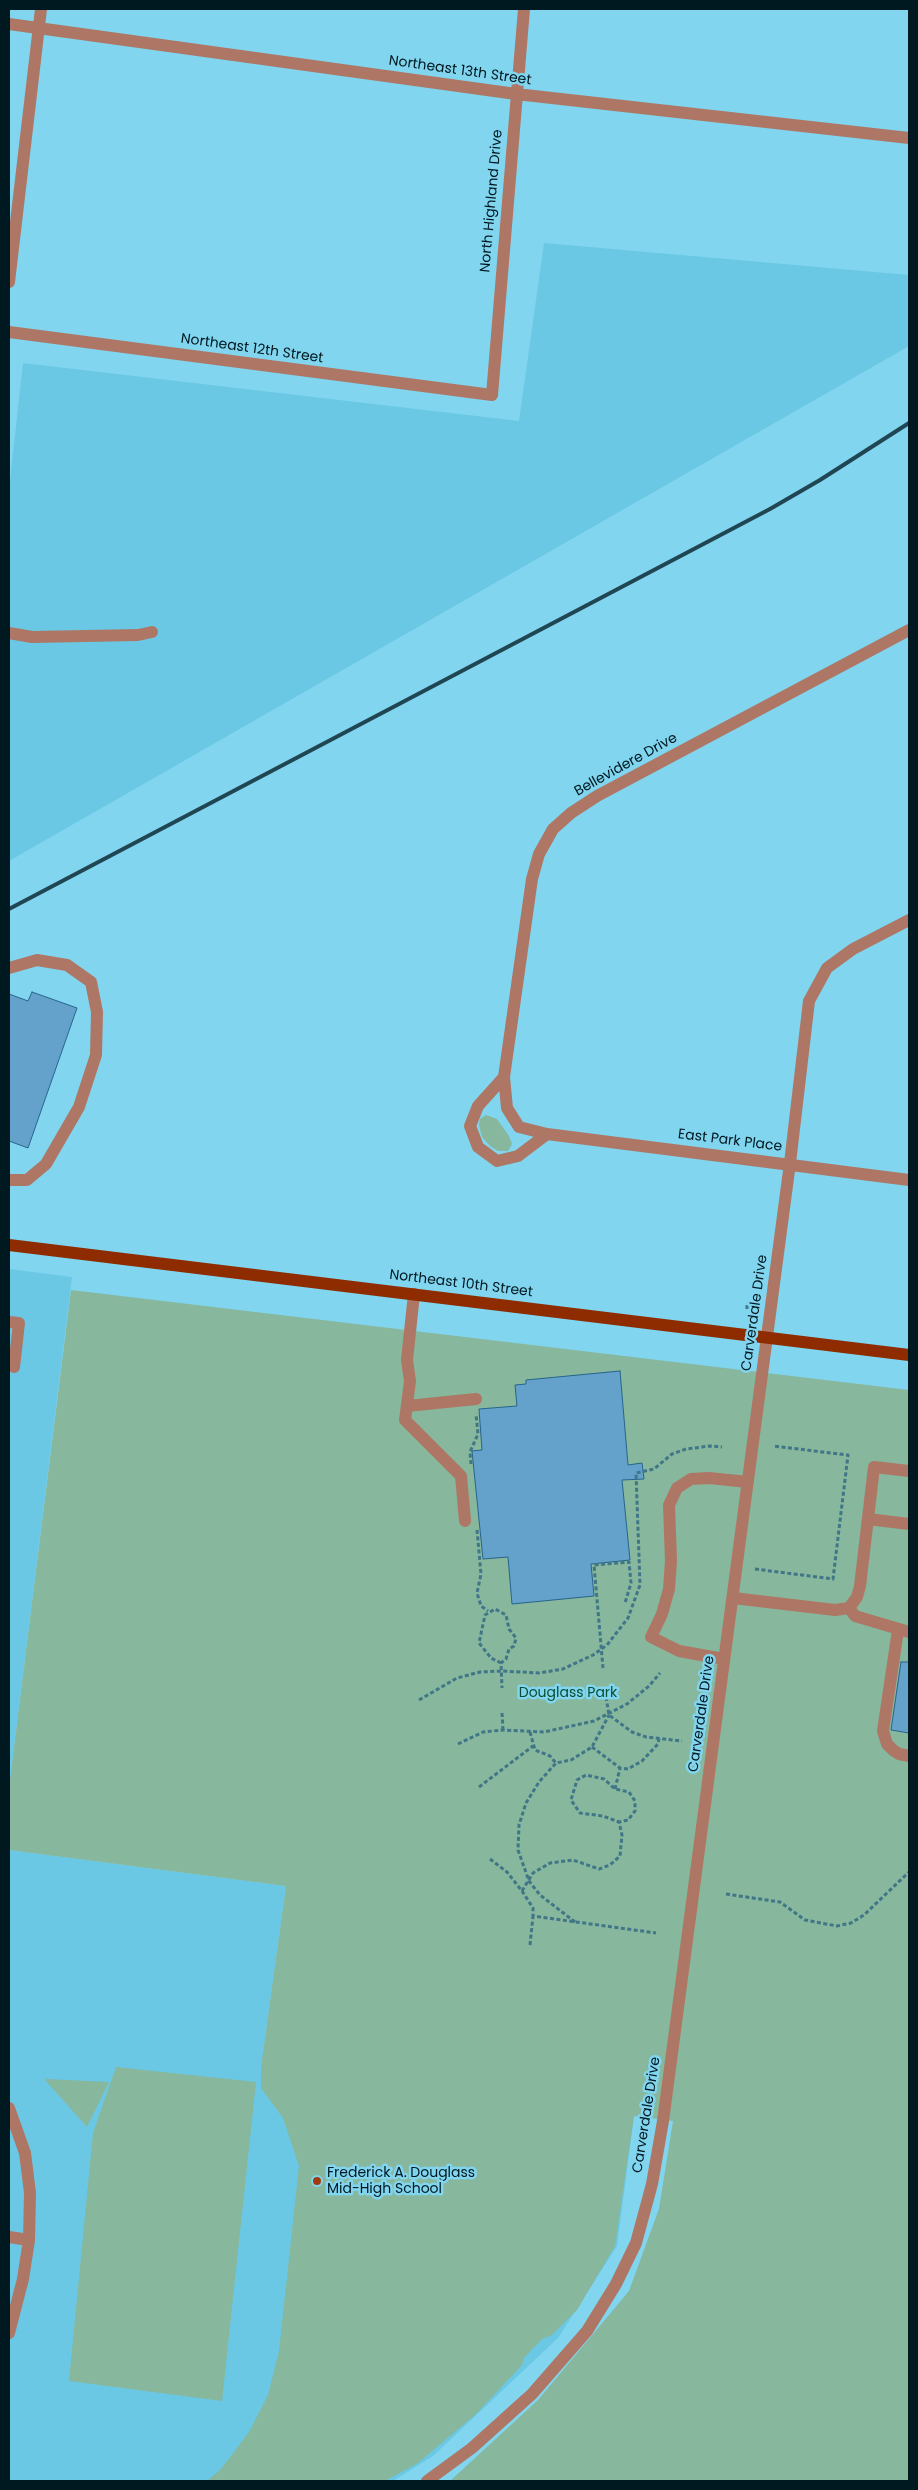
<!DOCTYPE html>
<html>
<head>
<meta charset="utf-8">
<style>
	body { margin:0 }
	#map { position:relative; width:918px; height:2490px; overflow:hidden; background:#81d5ef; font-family:Poppins,sans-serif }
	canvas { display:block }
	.frame { position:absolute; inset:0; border:10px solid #001820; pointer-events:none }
</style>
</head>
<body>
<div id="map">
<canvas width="918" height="2490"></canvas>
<div class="frame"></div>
</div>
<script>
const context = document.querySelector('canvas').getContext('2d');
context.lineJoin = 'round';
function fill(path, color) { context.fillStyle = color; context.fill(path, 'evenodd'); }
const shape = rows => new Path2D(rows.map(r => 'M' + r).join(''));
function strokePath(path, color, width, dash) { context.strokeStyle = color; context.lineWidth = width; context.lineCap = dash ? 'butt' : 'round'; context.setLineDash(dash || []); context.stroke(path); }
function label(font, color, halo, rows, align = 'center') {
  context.font = font + ' Poppins,sans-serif'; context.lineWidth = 5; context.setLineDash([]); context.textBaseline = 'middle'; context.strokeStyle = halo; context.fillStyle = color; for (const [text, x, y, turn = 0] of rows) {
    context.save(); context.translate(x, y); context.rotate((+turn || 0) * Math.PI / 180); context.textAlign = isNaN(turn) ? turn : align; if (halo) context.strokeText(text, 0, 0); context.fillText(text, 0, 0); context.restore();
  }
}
fill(shape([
	[544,243,909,275,909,346,9,861,9,489,23,363,519,421],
	[9,1269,72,1277,9,1788],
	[9,1850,286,1886,261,2067,634,2116,617,2246,558,2338,433,2456,393,2481,9,2481]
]), '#6bc8e4');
fill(shape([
	[486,1115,497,1119,509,1136,512,1144,508,1151,498,1151,490,1146,482,1137,479,1125,480,1119],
	[71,1290,909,1390,909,2481,450,2481,538,2400,629,2291,659,2209,673,2121,634,2116,615,2246,577,2310,552,2335,542,2339,524,2358,522,2365,476,2414,418,2463,385,2481,207,2481,221,2469,249,2432,268,2395,279,2351,299,2166,283,2118,261,2088,261,2067,286,1886,9,1850,9,1788],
	[116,2067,256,2082,222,2401,69,2381,93,2133],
	[46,2079,109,2082,87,2127,46,2081]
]), '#87b79c');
const building = shape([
	[32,992,77,1008,28,1148,9,1141,9,994,28,1001,32,992],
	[620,1371,628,1465,642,1463,644,1479,622,1480,630,1560,591,1564,594,1596,512,1604,508,1557,483,1559,472,1451,482,1450,479,1409,517,1406,515,1385,526,1384,526,1380,620,1371],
	[901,1662,909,1662,909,1733,891,1730,901,1662]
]);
fill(building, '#64a2cc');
strokePath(building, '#26658c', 1);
strokePath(shape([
	[747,1309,747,1305,752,1306],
	[471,1464,470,1452,478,1434,476,1414],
	[477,1530,481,1574,477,1593,481,1606,488,1611],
	[755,1569,833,1579,848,1455,773,1446],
	[501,1663,491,1658,479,1643,485,1615,495,1609,506,1615,509,1629,516,1638,514,1646,509,1649,506,1659,501,1663,502,1688],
	[603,1668,594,1565,629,1562,631,1583,625,1603],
	[606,1697,609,1715,632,1732,646,1737,682,1741],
	[419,1700,457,1678,480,1672,502,1671,539,1673,563,1669,593,1655,607,1645,628,1618,640,1585,636,1473,654,1469,672,1454,686,1449,710,1446,722,1447],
	[502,1713,503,1730],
	[530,1732,535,1750,550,1756,556,1763],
	[458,1744,483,1732,503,1730,544,1732,594,1721,627,1704,649,1686,660,1673],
	[592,1747,620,1768,628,1769,642,1761,658,1744,659,1739],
	[479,1787,533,1746],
	[615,1789,620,1768],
	[490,1859,507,1872,522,1891,533,1908,533,1916,656,1933],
	[522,1891,533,1873,550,1863,573,1860,599,1869,610,1865,620,1856,622,1835,619,1822,628,1820,635,1811,635,1801,629,1792,615,1789,604,1779,586,1775,577,1780,571,1800,580,1813,603,1816,619,1822],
	[726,1894,780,1902,805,1920,837,1926,851,1923,864,1915,909,1872],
	[575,1922,540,1895,529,1881,518,1850,519,1825,526,1803,539,1782,556,1763,571,1760,592,1747,609,1715],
	[530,1945,533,1916]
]), '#407687', 3, [4, 2.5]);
strokePath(shape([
	[9,24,516,94,909,138],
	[9,282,41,9],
	[9,332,492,395,524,9],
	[909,630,597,796,571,813,553,829,539,854,532,879,504,1077,478,1106,470,1126,478,1147,497,1161,518,1156,547,1134,909,1180],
	[9,633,32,637,138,635,152,632],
	[9,968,37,960,67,965,91,982,97,1012,96,1055,79,1107,46,1164,27,1180,9,1180],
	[504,1077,507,1108,519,1127,547,1134],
	[414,1294,407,1360,410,1381,405,1420,461,1476,465,1521],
	[9,1322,19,1323,14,1367],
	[407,1406,476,1399],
	[868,1519,909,1524],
	[733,1598,835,1610,849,1608,857,1597,860,1586,874,1467,909,1471],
	[849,1608,855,1616,909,1632],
	[898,1630,883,1731,887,1744,893,1750,899,1754,909,1756],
	[724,1659,679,1651,651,1637,662,1614,669,1589,671,1561,669,1505,677,1488,691,1479,709,1478,748,1482],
	[9,2108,25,2153,30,2193,29,2240,23,2279,9,2333],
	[9,2237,29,2240],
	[427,2481,472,2448,532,2394,587,2331,616,2284,636,2243,652,2184,663,2121,790,1163,809,1001,827,968,853,949,909,920]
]), '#ae7765', 12);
strokePath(shape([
	[9,1245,909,1355]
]), '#8e2c00', 12);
strokePath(shape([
	[9,909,770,509,820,480,909,423]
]), '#204653', 4);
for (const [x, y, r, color] of [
	[317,2181,5,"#a03a10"]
]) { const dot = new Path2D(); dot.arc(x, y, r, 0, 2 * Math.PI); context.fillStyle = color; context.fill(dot); strokePath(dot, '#81d5ef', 2); }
label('14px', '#001820', '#81d5ef', [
	["Northeast 13th Street",460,71,8],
	["North Highland Drive",492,201,-85],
	["Northeast 12th Street",252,349,8],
	["Bellevidere Drive",626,765,-29],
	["East Park Place",730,1141,7],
	["Northeast 10th Street",461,1284,7],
	["Carverdale Drive",755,1313,-82],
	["Carverdale Drive",702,1714,-82],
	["Carverdale Drive",647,2115,-81]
]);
label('14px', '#0a4f32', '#81d5ef', [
	["Douglass Park",568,1693]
]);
label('14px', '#001820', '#81d5ef', [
	["Frederick A. Douglass",327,2173],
	["Mid-High School",327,2189]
], 'left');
</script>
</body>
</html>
